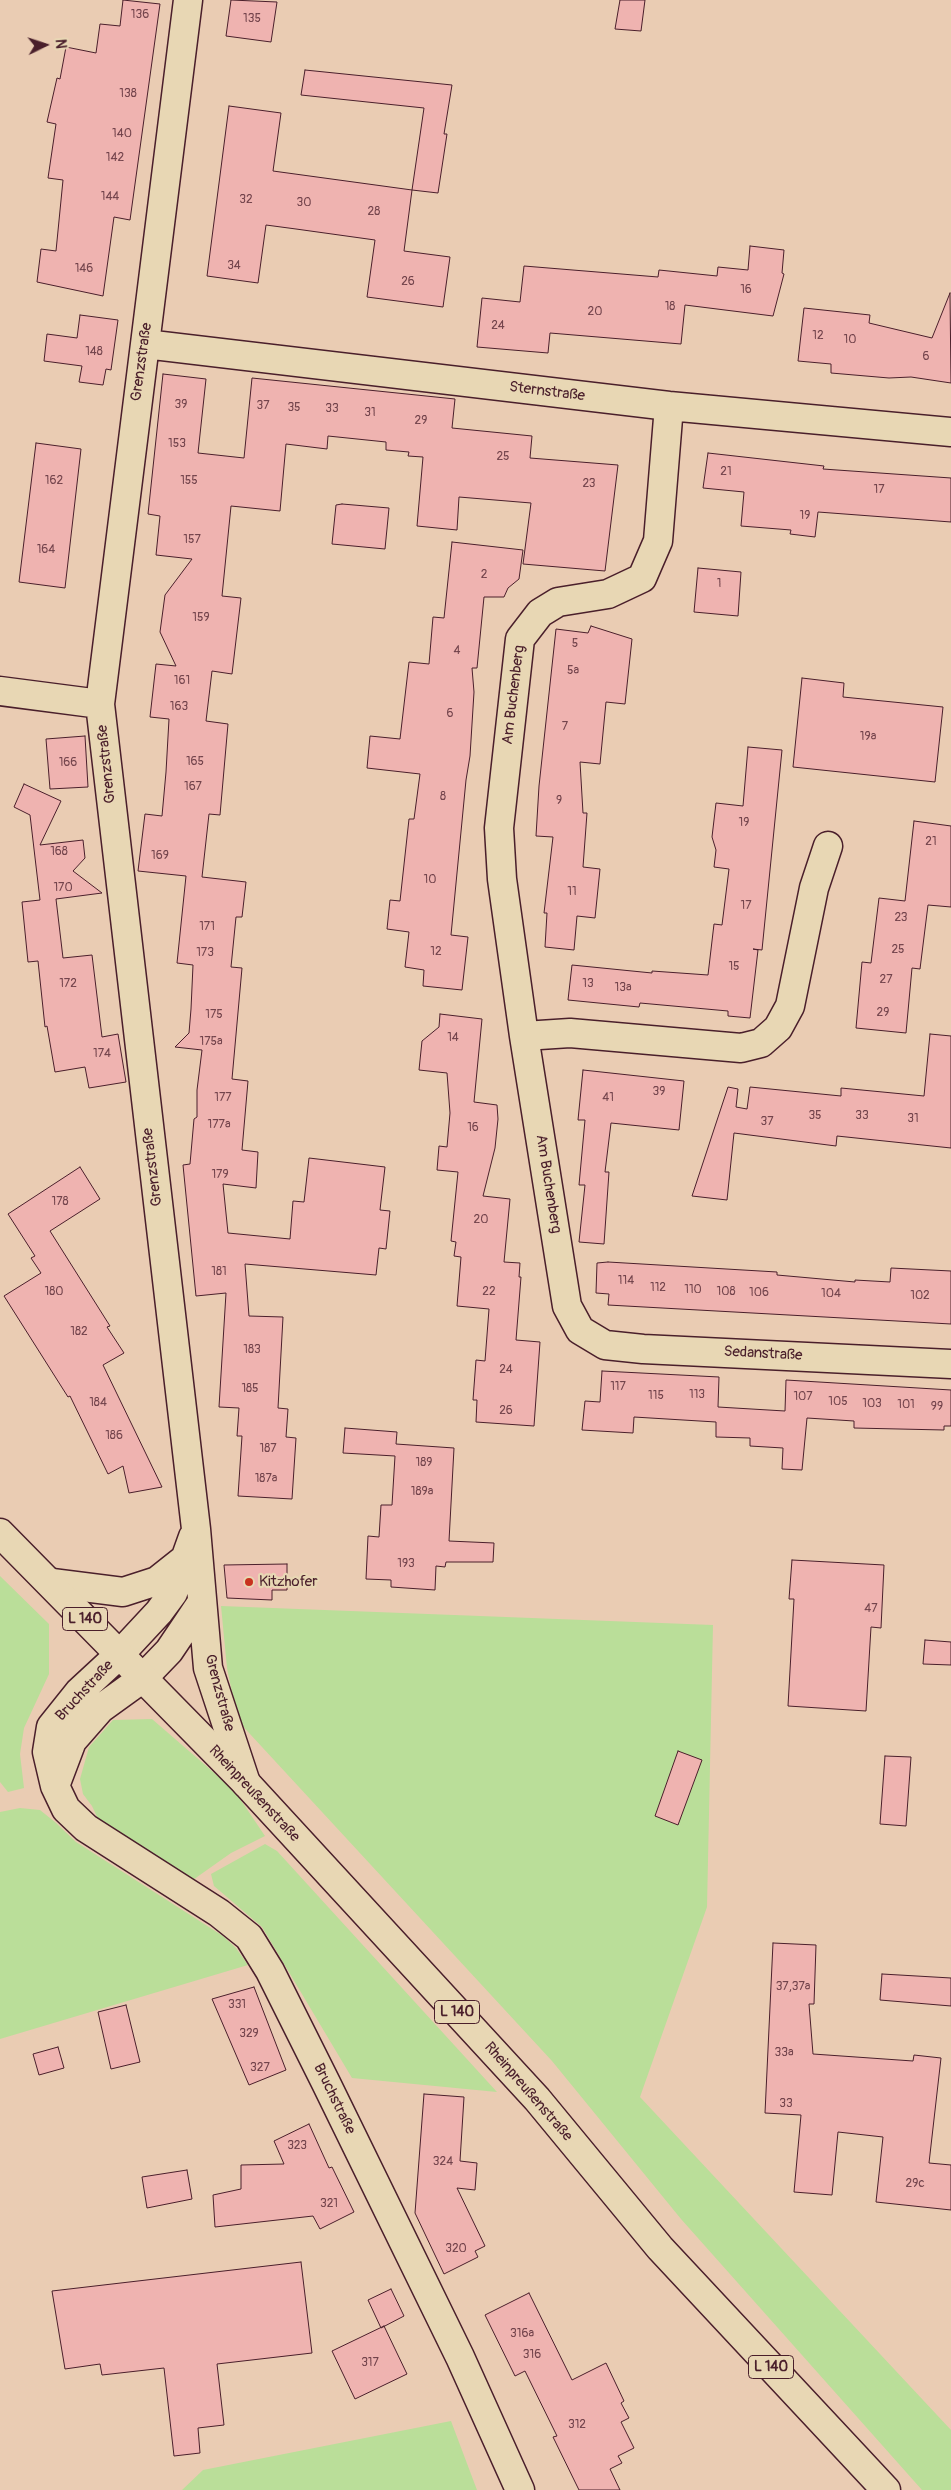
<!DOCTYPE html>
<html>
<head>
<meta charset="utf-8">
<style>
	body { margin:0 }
	#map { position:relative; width:951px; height:2490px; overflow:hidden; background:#eaccb3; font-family:Pangolin,sans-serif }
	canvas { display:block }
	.north { position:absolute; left:20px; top:20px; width:50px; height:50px; -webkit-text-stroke:4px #e8d7b4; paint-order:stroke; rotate:86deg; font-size:14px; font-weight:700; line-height:20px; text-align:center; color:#4a1f2b }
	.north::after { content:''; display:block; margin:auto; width:18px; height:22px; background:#4a1f2b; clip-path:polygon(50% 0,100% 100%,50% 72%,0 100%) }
</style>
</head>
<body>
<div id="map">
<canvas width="951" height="2490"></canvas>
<div class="north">N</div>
</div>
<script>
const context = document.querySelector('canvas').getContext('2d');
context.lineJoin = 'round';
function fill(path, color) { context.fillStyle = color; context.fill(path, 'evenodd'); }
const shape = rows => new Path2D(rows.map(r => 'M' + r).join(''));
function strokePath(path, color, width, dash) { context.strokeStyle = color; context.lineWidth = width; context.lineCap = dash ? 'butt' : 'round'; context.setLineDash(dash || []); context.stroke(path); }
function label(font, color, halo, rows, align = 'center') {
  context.font = font + ' Pangolin,sans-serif'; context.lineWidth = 4.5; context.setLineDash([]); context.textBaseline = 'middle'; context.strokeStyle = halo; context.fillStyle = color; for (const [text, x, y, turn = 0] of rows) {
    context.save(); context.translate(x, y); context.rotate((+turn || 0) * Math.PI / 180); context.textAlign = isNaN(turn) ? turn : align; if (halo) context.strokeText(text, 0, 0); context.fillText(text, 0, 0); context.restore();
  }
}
fill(shape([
	[0,1576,49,1624,49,1674,24,1728,20,1754,24,1788,8,1792,0,1782],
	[221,1606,713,1625,707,1907,640,2097,951,2430,951,2490,922,2490,681,2219,552,2061,238,1721,227,1668],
	[152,1719,234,1790,265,1836,231,1853,190,1882,98,1819,92,1806,83,1794,80,1779,89,1747,113,1720],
	[20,1808,40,1810,55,1822,76,1842,223,1936,236,1948,248,1965,0,2039,0,1812],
	[265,1844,277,1851,497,2092,352,2078,262,1927,214,1886,211,1874],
	[451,2421,477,2490,182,2490,203,2470]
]), '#bade99');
const building = shape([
	[123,0,160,4,130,220,114,217,103,296,37,282,41,249,56,251,63,180,48,178,56,124,47,122,57,78,60,79,66,47,96,53,100,24,120,26,123,0],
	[231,0,277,2,271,42,226,36,231,0],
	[620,0,645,0,641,31,615,29,620,0],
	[305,70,452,85,444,134,447,134,438,193,412,190,424,108,301,95,305,70],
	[229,106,281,113,273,171,412,190,404,251,450,257,443,307,367,297,375,240,296,229,266,225,258,283,207,276,229,106],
	[750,246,784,250,782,273,784,274,773,316,685,305,681,344,550,333,548,353,477,347,482,298,520,302,524,266,658,277,659,270,717,276,718,267,748,270,750,246],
	[950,293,951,383,911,377,889,378,831,373,831,364,798,361,804,308,870,315,869,323,932,338,950,293],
	[80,315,118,320,111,370,106,369,103,385,79,382,82,366,44,361,47,334,77,338,80,315],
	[163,374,206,379,198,453,244,458,252,378,455,399,452,428,532,436,530,458,618,465,605,571,523,564,531,503,459,497,457,530,417,526,423,457,408,456,409,452,386,450,386,442,328,436,327,449,286,444,280,511,231,506,222,596,241,598,232,674,212,671,206,721,228,724,220,815,209,814,202,877,246,882,242,917,236,917,231,967,242,968,232,1079,248,1081,242,1150,258,1152,256,1188,223,1184,228,1233,290,1239,293,1201,304,1202,309,1158,385,1167,380,1210,390,1211,386,1249,379,1248,376,1275,245,1264,249,1316,283,1317,278,1408,288,1409,286,1437,296,1438,292,1499,238,1496,242,1436,237,1436,239,1408,219,1407,226,1293,196,1296,183,1165,190,1164,194,1119,197,1117,197,1090,202,1050,175,1047,189,1033,191,1009,193,965,177,963,186,876,138,871,145,814,162,816,166,772,169,719,150,717,156,664,176,666,160,632,165,595,192,559,156,555,160,516,148,514,163,374],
	[36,443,81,449,65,588,19,582,36,443],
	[708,453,824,466,823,469,951,478,951,522,818,512,815,537,790,534,791,530,741,526,744,492,703,488,708,453],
	[342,504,389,508,385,549,332,544,336,505,342,504],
	[452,542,523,550,519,579,508,588,504,597,484,597,477,668,472,668,474,692,470,756,466,780,451,935,468,937,462,990,423,986,424,970,405,967,409,932,387,929,390,900,400,901,409,819,414,819,420,774,367,768,370,736,400,739,409,662,429,664,433,617,444,618,452,542],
	[698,568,741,572,738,616,694,612,698,568],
	[591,626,632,639,625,704,606,702,600,764,580,762,583,813,587,813,583,867,600,869,595,918,577,916,574,950,545,947,547,913,544,913,553,837,536,836,539,786,556,629,588,633,591,626],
	[802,678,844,683,843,697,943,707,935,782,793,767,802,678],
	[85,736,88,787,50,789,46,739,85,736],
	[748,747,782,750,762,950,753,949,758,950,750,1018,728,1016,728,1011,640,1003,639,1007,568,1000,572,965,652,973,652,971,708,975,714,924,722,925,729,869,714,867,716,850,712,837,716,803,743,806,748,747],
	[24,784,61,801,40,845,83,840,85,858,73,871,102,893,56,899,63,958,92,955,102,1037,118,1034,126,1082,89,1088,85,1067,55,1072,47,1026,45,1027,38,961,28,962,22,902,40,900,30,815,14,807,24,784],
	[914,821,951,826,951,907,928,905,920,969,912,968,906,1033,856,1028,862,962,871,963,879,898,905,901,914,821],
	[440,1014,482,1019,474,1102,497,1105,498,1119,495,1148,483,1196,510,1199,504,1262,520,1263,519,1277,521,1277,516,1340,540,1342,534,1426,476,1422,477,1400,473,1400,476,1360,485,1361,489,1309,457,1306,461,1257,454,1256,456,1242,451,1241,458,1172,437,1170,439,1146,447,1147,450,1113,447,1073,419,1070,422,1041,439,1027,440,1014],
	[930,1034,951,1036,951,1148,837,1136,836,1146,734,1133,727,1200,692,1196,728,1087,738,1089,736,1107,747,1109,750,1087,841,1096,841,1088,924,1096,930,1034],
	[583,1070,684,1081,679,1130,611,1123,605,1172,609,1172,604,1244,579,1242,585,1185,579,1185,585,1120,578,1120,583,1070],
	[80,1167,100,1199,50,1231,110,1326,107,1327,124,1353,103,1365,162,1487,129,1493,123,1466,108,1474,70,1396,68,1397,4,1296,41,1273,31,1258,35,1256,8,1214,80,1167],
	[608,1262,777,1272,777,1275,855,1282,855,1280,890,1282,891,1268,951,1271,951,1324,608,1305,609,1294,596,1293,597,1263,608,1262],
	[602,1371,719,1377,718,1407,785,1411,786,1380,951,1390,951,1426,944,1426,944,1430,854,1428,854,1421,807,1418,802,1470,782,1469,783,1448,750,1446,750,1438,716,1437,716,1422,634,1417,633,1433,582,1430,585,1401,600,1402,602,1371],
	[345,1428,397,1432,396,1444,454,1448,449,1541,494,1543,493,1562,446,1562,445,1567,436,1566,435,1590,391,1587,391,1580,366,1579,368,1536,379,1537,381,1505,392,1505,395,1456,343,1453,345,1428],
	[792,1560,884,1565,881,1628,871,1627,866,1711,788,1706,794,1599,789,1599,792,1560],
	[287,1564,287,1590,272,1590,272,1600,227,1598,224,1565,287,1564],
	[925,1640,951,1642,951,1665,923,1664,925,1640],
	[678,1751,702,1760,678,1825,655,1816,678,1751],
	[885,1756,911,1757,906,1826,880,1824,885,1756],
	[773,1943,816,1945,814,2004,809,2004,813,2054,913,2061,914,2055,941,2058,929,2163,951,2165,951,2210,876,2202,883,2137,838,2132,832,2195,794,2192,801,2115,765,2113,773,1943],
	[882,1974,951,1978,951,2006,880,2000,882,1974],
	[254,1987,286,2070,249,2085,212,1999,254,1987],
	[126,2005,140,2062,111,2069,98,2012,126,2005],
	[58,2047,64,2068,39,2075,33,2054,58,2047],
	[424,2094,464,2097,460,2161,477,2163,475,2190,457,2188,485,2246,475,2251,478,2257,444,2274,415,2213,424,2094],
	[309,2124,329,2168,332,2167,354,2212,320,2229,313,2216,215,2227,213,2195,241,2189,241,2165,284,2164,274,2141,309,2124],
	[187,2170,192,2199,147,2208,142,2177,187,2170],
	[301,2262,312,2353,217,2364,224,2425,198,2428,200,2453,174,2456,164,2368,102,2375,100,2364,65,2369,52,2291,301,2262],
	[391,2289,404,2316,381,2328,368,2300,391,2289],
	[529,2293,572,2380,606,2363,624,2401,621,2403,629,2418,621,2422,634,2448,618,2456,622,2463,610,2469,620,2490,579,2490,553,2437,557,2436,525,2371,515,2376,485,2315,529,2293],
	[384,2326,407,2374,355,2399,332,2351,384,2326]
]);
fill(building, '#efb3b0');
strokePath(building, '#4a1f2b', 1);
const minor = shape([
	[188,0,100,704,196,1529,208,1668,246,1783],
	[145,344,669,406,951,432],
	[669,406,658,541,642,578,608,594,558,602,540,613,520,639,499,828,502,879,524,1036,567,1306,580,1330,605,1345,643,1349,951,1364],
	[0,691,100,704],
	[524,1036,570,1033,741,1048,761,1043,778,1028,790,1006,814,888,828,846],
	[193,1537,173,1593,159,1612,119,1655,79,1692,51,1727,47,1752,55,1786,66,1809,86,1828,219,1913,249,1937,270,1971,326,2083,460,2357,520,2490],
	[52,1583,123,1592,157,1581,186,1558],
	[55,1786,72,1741,100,1709,143,1678,169,1651,202,1602]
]);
const primary = shape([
	[0,1533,246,1783,304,1846,537,2099,660,2248,886,2490]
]);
strokePath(minor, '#4a1f2b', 31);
strokePath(primary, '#4a1f2b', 31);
strokePath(minor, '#e8d7b4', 28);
strokePath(primary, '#e8d7b4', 28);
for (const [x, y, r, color] of [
	[249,1582,5,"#c8321e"]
]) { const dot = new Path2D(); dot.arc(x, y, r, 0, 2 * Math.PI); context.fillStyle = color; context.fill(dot); strokePath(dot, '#e8d7b4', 2); }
label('12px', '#73444c', null, [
	["136",140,15],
	["135",252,19],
	["138",128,94],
	["140",122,134],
	["142",115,158],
	["144",110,197],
	["32",246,200],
	["30",304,203],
	["28",374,212],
	["34",234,266],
	["146",84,269],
	["26",408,282],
	["16",746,290],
	["18",670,307],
	["20",595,312],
	["24",498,326],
	["12",818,336],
	["10",850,340],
	["148",94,352],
	["6",926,357],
	["39",181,405],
	["37",263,406],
	["35",294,408],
	["33",332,409],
	["31",370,413],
	["29",421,421],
	["153",177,444],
	["25",503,457],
	["21",726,472],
	["162",54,481],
	["155",189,481],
	["23",589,484],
	["17",879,490],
	["19",805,516],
	["157",192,540],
	["164",46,550],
	["2",484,575],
	["1",719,584],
	["159",201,618],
	["5",575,644],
	["4",457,651],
	["5a",573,671],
	["161",182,681],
	["163",179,707],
	["6",450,714],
	["7",565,727],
	["19a",868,737],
	["165",195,762],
	["166",68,763],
	["167",193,787],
	["8",443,797],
	["9",559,801],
	["19",744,823],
	["21",931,842],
	["168",59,852],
	["169",160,856],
	["10",430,880],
	["170",63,888],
	["11",572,892],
	["17",746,906],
	["23",901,918],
	["171",207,927],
	["25",898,950],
	["12",436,952],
	["173",205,953],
	["15",734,967],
	["27",886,980],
	["172",68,984],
	["13",588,984],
	["13a",623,988],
	["29",883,1013],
	["175",214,1015],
	["14",453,1038],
	["175a",211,1042],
	["174",102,1054],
	["39",659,1092],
	["177",223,1098],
	["41",608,1098],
	["35",815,1116],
	["33",862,1116],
	["31",913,1119],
	["37",767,1122],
	["177a",219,1125],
	["16",473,1128],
	["179",220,1175],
	["178",60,1202],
	["20",481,1220],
	["181",219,1272],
	["114",626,1281],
	["112",658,1288],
	["110",693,1290],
	["180",54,1292],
	["22",489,1292],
	["108",726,1292],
	["106",759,1293],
	["104",831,1294],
	["102",920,1296],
	["182",79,1332],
	["183",252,1350],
	["24",506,1370],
	["117",618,1387],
	["185",250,1389],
	["113",697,1395],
	["115",656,1396],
	["107",803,1397],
	["105",838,1402],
	["184",98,1403],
	["103",872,1404],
	["101",906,1405],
	["99",937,1407],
	["26",506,1411],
	["186",114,1436],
	["187",268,1449],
	["189",424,1463],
	["187a",266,1479],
	["189a",422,1492],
	["193",406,1564],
	["47",871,1609],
	["37,37a",793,1987],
	["331",237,2005],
	["329",249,2034],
	["33a",784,2053],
	["327",260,2068],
	["33",786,2104],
	["323",297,2146],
	["324",443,2162],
	["29c",915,2184],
	["321",329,2204],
	["320",456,2249],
	["316a",522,2334],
	["316",532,2355],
	["317",370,2363],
	["312",577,2425]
]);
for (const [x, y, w] of [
	[85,1619,45],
	[457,2012,45],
	[771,2367,45]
]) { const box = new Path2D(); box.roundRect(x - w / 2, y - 11.5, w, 23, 4); context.fillStyle = '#e8d7b4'; context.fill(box); strokePath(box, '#4a1f2b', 1); }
label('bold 14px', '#4a1f2b', null, [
	["L 140",85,1619],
	["L 140",457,2012],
	["L 140",771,2367]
]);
label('15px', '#4a1f2b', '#e8d7b4', [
	["Grenzstraße",142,362,-82],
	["Sternstraße",547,392,7],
	["Am Buchenberg",514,695,-83],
	["Grenzstraße",107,764,-96],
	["Grenzstraße",153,1167,-97],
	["Am Buchenberg",548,1184,81],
	["Sedanstraße",763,1354,3],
	["Bruchstraße",85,1691,-47],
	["Grenzstraße",219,1693,75],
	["Rheinpreußenstraße",254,1794,47],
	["Rheinpreußenstraße",528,2092,49],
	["Bruchstraße",334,2099,64]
]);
label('15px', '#4a1f2b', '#e8d7b4', [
	["Kitzhofer",259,1582]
], 'left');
</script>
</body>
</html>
